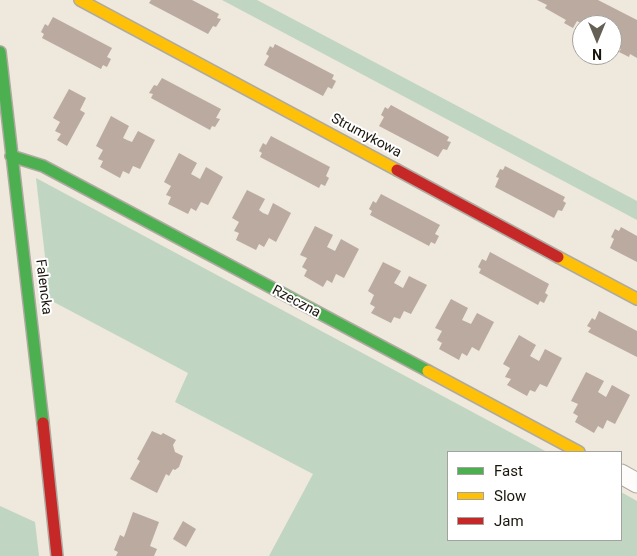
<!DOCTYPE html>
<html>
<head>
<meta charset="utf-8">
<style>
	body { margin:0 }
	#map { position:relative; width:637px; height:556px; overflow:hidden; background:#efe8dc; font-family:Roboto,sans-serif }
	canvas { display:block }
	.legend { position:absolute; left:447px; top:451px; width:175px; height:90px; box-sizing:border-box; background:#fff; border:1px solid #a3a29e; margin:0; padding:6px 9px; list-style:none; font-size:15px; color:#1a160d }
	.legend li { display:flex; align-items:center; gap:10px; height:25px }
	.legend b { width:25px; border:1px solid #a3a29e }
	.north { position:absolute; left:572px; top:15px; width:50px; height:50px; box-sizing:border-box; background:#fff; border:1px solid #a3a29e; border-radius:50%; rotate:180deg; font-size:14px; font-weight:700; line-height:20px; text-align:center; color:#1a160d }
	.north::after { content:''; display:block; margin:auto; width:18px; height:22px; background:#656055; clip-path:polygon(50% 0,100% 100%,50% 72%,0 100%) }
</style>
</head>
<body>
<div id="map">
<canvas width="637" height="556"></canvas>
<ul class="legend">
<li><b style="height:6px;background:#4caf50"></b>Fast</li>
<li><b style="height:6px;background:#ffc107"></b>Slow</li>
<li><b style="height:6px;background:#c62828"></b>Jam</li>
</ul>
<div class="north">N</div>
</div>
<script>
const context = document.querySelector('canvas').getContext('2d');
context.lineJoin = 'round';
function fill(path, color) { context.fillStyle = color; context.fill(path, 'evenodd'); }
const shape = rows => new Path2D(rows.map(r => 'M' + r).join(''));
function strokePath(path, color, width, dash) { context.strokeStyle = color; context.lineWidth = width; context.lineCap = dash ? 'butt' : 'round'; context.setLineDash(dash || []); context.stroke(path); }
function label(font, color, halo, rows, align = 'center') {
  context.font = font + ' Roboto,sans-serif'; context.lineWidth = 4; context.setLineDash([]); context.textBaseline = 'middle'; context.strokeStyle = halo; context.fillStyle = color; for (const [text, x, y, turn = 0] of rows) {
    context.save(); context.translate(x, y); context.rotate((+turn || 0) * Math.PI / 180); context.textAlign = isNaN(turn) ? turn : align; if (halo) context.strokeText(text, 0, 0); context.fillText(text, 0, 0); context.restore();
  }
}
fill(shape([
	[222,0,257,0,637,201,637,220],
	[36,178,547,452,448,452,448,540,621,540,621,492,637,501,637,556,269,556,313,474,175,402,188,373,50,300],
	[0,506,35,522,39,556,0,556]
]), '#c0d5c2');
fill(shape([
	[151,0,192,0,219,14,217,18,221,19,216,27,213,26,208,34,149,3],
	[537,0,598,0,637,20,637,58,630,54,629,57,619,52,621,49,612,44,612,25,584,25,577,21,573,28,564,23,566,20,545,8,547,5],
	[53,17,112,48,107,57,111,59,107,67,103,65,101,69,42,38,44,34,41,32,45,24,48,26],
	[275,44,334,75,332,79,336,81,332,89,328,87,323,96,264,65,269,56,266,54,270,46,273,48],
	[162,78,221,109,216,118,220,119,215,127,212,126,210,130,151,98,153,94,149,93,154,85,157,86],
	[69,89,86,98,80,110,85,113,67,146,57,140,61,134,55,131,60,122,53,118],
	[391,105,449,137,447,141,451,142,447,150,443,149,438,157,379,126,384,117,381,115,385,107,388,109],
	[111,116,129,126,123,138,127,140,132,142,138,131,155,140,140,169,133,166,129,174,123,171,120,178,100,167,103,161,98,159,103,150,96,146],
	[271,136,330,167,326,176,329,178,325,186,321,184,319,188,260,157,262,153,259,151,263,143,266,145],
	[179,153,197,163,191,174,200,179,206,167,223,177,208,205,201,202,196,211,191,208,188,214,168,204,171,197,166,195,171,186,164,182],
	[505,166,565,197,563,201,566,203,562,211,558,210,554,218,495,187,499,178,496,177,500,169,503,170],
	[247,190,265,199,259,210,263,213,268,215,273,203,291,213,276,242,269,238,264,247,259,244,256,250,236,240,239,233,234,231,239,222,232,218],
	[381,194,440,225,435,234,439,236,435,244,431,242,429,246,370,215,372,211,369,209,373,201,376,203],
	[315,226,333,235,327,247,335,251,341,239,359,249,344,278,336,274,332,283,327,280,323,287,304,276,307,270,302,267,307,258,300,255],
	[621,227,637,236,637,262,610,248,614,239,611,237,615,229,619,231],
	[490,252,549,284,545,293,548,295,544,303,540,301,538,305,479,273,481,269,478,267,482,259,486,261],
	[383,262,401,271,394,283,403,288,409,276,427,285,411,314,404,311,400,319,394,317,391,323,371,313,375,307,370,304,374,295,368,291],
	[451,299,468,308,462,320,471,324,477,313,494,322,479,351,472,347,467,356,462,353,459,360,439,349,442,343,437,340,442,331,435,328],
	[599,311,637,331,637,357,588,332,591,328,587,326,592,318,595,320],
	[519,335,536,345,530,356,539,361,545,349,562,358,547,387,540,384,535,392,530,390,527,396,507,385,511,379,505,377,510,368,503,364],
	[586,372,604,381,598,392,606,397,612,385,630,395,615,424,607,420,603,429,598,426,594,433,575,422,578,416,573,413,578,404,571,401],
	[152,431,161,435,163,433,176,440,173,445,175,452,183,456,179,467,175,470,173,469,169,476,166,474,157,493,130,479,140,461,137,459],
	[133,512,159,522,150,546,157,549,154,556,116,556,118,552,114,550,120,535,124,537],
	[183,521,196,529,186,547,173,539]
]), '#bbaaa0');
const street = shape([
	[621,474,637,483]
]);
const fast = shape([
	[0,52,43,423],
	[11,156,43,166,428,371]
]);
const slow = shape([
	[80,0,397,170],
	[558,257,637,299],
	[428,371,579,452]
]);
const jam = shape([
	[397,170,558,257],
	[43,423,57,556]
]);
strokePath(street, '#afaaa1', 21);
strokePath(fast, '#afaaa1', 14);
strokePath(slow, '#afaaa1', 14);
strokePath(jam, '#afaaa1', 14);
strokePath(street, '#fdfcfa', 19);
strokePath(fast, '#4caf50', 11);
strokePath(slow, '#ffc107', 11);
strokePath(jam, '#c62828', 11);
label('14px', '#1a160d', '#fff', [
	["Strumykowa",366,136,28],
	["Falencka",43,287,83],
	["Rzeczna",296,302,28]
]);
</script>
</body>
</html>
